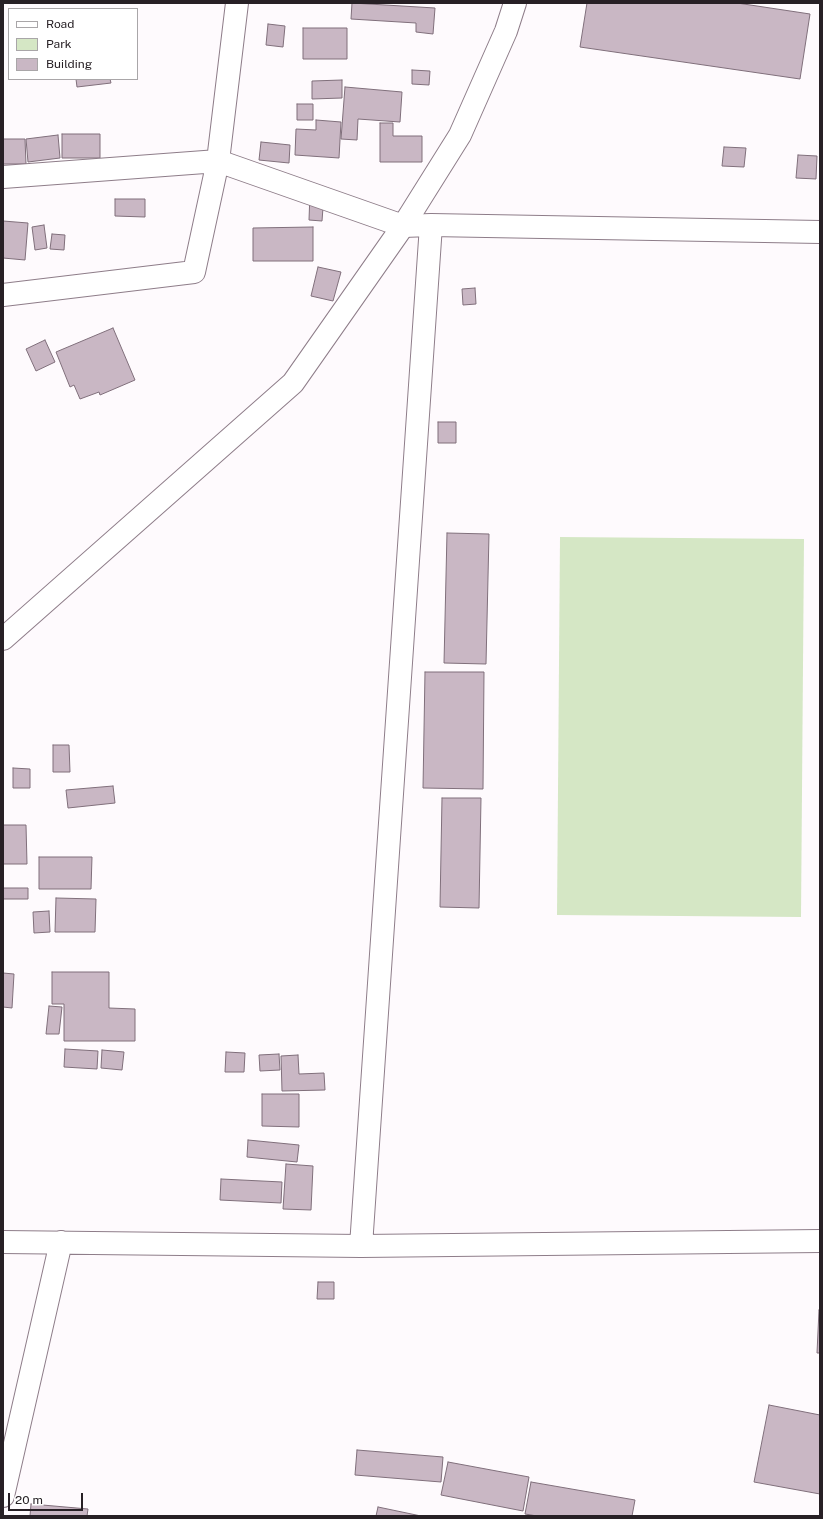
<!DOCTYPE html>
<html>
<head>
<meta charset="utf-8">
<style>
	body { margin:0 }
	#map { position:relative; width:823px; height:1519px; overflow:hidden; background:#fefafd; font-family:"Public Sans",sans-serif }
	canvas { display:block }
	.frame { position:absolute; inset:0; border:4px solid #272025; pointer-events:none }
	.legend { position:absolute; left:8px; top:8px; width:130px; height:72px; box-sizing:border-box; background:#fff; border:1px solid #a9a6a8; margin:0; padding:5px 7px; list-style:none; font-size:12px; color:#272025 }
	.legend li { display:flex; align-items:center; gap:8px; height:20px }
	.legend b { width:20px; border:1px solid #a9a6a8 }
	.scale { position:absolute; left:8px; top:1493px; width:75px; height:18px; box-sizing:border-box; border:2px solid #272025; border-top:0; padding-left:5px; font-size:12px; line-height:14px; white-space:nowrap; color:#272025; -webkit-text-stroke:3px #fff; paint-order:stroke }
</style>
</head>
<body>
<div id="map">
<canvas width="823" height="1519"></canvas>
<div class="frame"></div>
<ul class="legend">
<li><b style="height:5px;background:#fff"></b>Road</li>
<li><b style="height:11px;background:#d5e7c5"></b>Park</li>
<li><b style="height:11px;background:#c9b7c4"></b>Building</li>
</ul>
<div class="scale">20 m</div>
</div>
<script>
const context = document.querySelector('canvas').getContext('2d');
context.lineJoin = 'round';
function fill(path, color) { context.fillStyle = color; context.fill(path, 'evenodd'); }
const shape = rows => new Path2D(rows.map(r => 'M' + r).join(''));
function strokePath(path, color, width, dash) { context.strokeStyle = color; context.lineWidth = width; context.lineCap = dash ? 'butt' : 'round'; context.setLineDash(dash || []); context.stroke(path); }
fill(shape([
	[560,537,804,539,801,917,557,915]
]), '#d5e7c5');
const building = shape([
	[352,3,435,8,433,34,416,32,416,23,351,19,352,3],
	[587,3,737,3,810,14,800,79,580,47,587,3],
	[268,24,285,26,283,47,266,45,268,24],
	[303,28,347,28,347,59,303,59,303,28],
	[412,70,430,71,429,85,412,84,412,70],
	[76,79,110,79,111,83,77,87,76,79],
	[342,80,342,98,312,99,312,81,342,80],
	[345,87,402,92,400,122,358,119,357,140,341,139,345,87],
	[297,104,313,104,313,120,297,120,297,104],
	[316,120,341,122,339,158,295,155,296,129,316,130,316,120],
	[380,123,393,123,393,136,422,136,422,162,380,162,380,123],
	[62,134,100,134,100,158,62,158,62,134],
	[58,135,60,158,28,162,26,139,58,135],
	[3,139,25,139,26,164,3,164,3,139],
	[261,142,290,145,289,163,259,160,261,142],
	[724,147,746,148,744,167,722,166,724,147],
	[798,155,817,156,816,179,796,178,798,155],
	[310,193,324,194,322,221,309,220,310,193],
	[115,199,145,199,145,217,115,216,115,199],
	[3,221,28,223,25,260,3,258,3,221],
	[44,225,47,248,35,250,32,227,44,225],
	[313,227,313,261,253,261,253,228,313,227],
	[52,234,65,235,64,250,50,249,52,234],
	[318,267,341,272,333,301,311,296,318,267],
	[475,288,476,304,463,305,462,289,475,288],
	[113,328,135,380,100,395,99,392,80,399,74,385,70,387,56,352,113,328],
	[45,340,55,362,36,371,26,349,45,340],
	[438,422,456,422,456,443,438,443,438,422],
	[447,533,489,534,486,664,444,663,447,533],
	[425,672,484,672,483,789,423,788,425,672],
	[53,745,69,745,70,772,53,772,53,745],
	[13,768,30,769,30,788,13,788,13,768],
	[113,786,115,803,68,808,66,790,113,786],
	[442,798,481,798,479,908,440,907,442,798],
	[3,825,26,825,27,864,3,864,3,825],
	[39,857,92,857,91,889,39,889,39,857],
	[3,888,28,888,28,899,3,899,3,888],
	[56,898,96,899,95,932,55,932,56,898],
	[49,911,50,932,34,933,33,912,49,911],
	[52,972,109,972,109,1008,135,1009,135,1041,64,1041,64,1004,52,1004,52,972],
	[3,973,14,974,12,1008,3,1007,3,973],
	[49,1006,62,1007,59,1034,46,1034,49,1006],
	[65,1049,98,1051,97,1069,64,1067,65,1049],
	[102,1050,124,1052,122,1070,101,1068,102,1050],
	[226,1052,245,1053,244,1072,225,1072,226,1052],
	[279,1054,280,1070,260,1071,259,1055,279,1054],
	[298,1055,299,1074,324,1073,325,1090,282,1091,281,1056,298,1055],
	[262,1094,299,1094,299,1127,262,1126,262,1094],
	[248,1140,299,1145,297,1162,247,1157,248,1140],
	[286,1164,313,1166,311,1210,283,1209,286,1164],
	[221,1179,282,1182,281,1203,220,1200,221,1179],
	[318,1282,334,1282,334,1299,317,1299,318,1282],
	[819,1310,820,1310,820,1353,817,1353,819,1310],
	[769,1405,820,1415,820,1494,754,1482,769,1405],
	[357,1450,443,1457,441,1482,355,1475,357,1450],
	[448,1462,529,1477,523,1511,441,1495,448,1462],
	[531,1482,635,1500,632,1516,537,1516,525,1514,531,1482],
	[31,1504,88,1509,87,1516,30,1516,31,1504],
	[378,1507,421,1516,376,1516,378,1507]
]);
fill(building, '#c9b7c4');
strokePath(building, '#806f7b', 1);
const minor = shape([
	[3,177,218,161,403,226,431,225,361,1246],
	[431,225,820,232],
	[3,295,194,272,218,161,237,3],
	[3,1242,361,1246,820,1241],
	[3,1496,61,1242]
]);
const trunk = shape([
	[3,639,293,383,403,226,460,135,506,31,515,3]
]);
strokePath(minor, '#8e7d89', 24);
strokePath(trunk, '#8e7d89', 24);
strokePath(minor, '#fff', 22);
strokePath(trunk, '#fff', 22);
</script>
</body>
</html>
